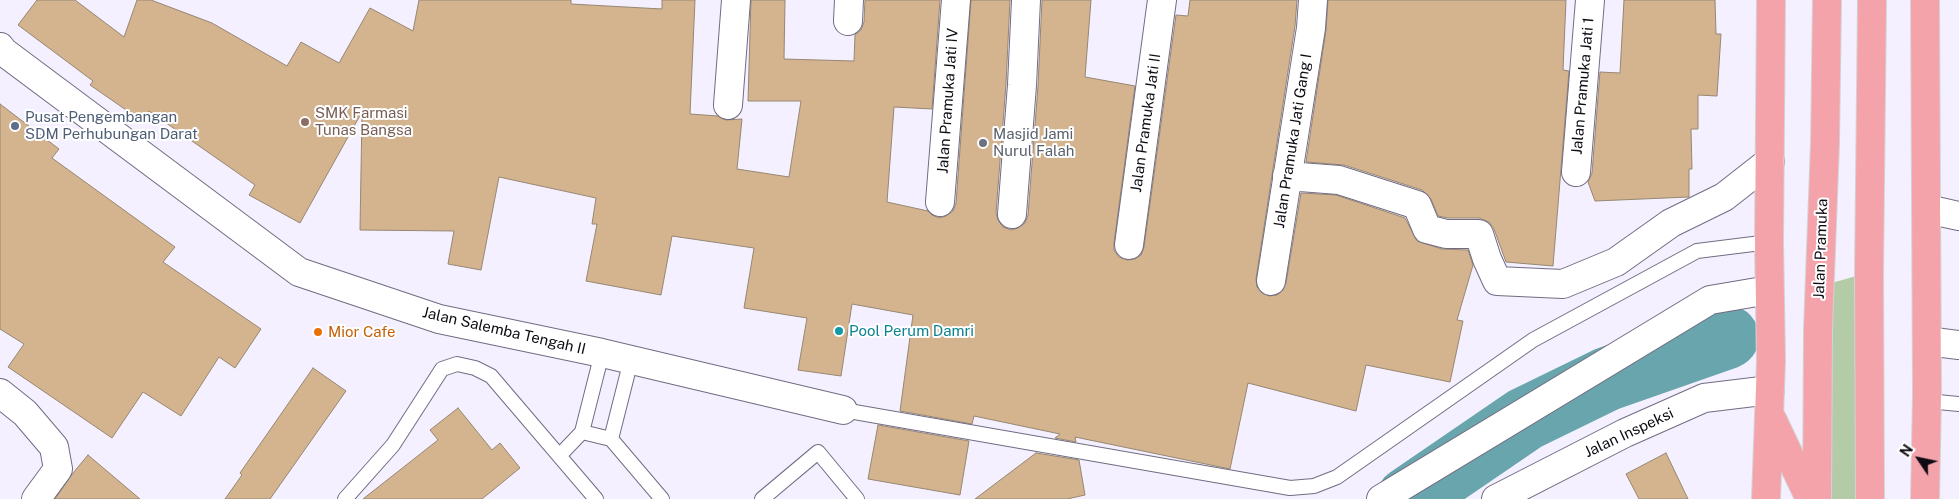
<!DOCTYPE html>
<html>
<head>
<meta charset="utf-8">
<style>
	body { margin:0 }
	#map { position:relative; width:1959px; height:499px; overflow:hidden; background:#f4f0ff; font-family:"Public Sans",sans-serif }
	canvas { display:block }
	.north { position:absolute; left:1894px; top:434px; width:50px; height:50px; -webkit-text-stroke:4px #fff; paint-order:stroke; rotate:304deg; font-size:14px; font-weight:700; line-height:20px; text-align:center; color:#0e0b13 }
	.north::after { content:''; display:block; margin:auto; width:18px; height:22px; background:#0e0b13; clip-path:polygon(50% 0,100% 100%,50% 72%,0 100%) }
</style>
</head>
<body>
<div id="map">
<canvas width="1959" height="499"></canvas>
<div class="north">N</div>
</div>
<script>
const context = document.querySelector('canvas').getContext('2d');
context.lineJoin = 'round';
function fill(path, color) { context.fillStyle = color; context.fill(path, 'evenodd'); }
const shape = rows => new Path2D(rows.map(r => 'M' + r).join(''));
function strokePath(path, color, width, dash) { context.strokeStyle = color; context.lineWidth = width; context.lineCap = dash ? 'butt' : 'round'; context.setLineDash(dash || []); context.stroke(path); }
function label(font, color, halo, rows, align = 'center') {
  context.font = font + ' "Public Sans",sans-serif'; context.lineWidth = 4; context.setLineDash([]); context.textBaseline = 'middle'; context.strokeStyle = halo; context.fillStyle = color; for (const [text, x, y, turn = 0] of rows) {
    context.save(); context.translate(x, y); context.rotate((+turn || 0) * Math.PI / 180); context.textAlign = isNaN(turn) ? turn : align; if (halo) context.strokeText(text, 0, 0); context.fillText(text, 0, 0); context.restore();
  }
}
fill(shape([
	[1867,273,1869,499,1818,499,1821,286]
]), '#b3cba6');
strokePath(shape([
	[1408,499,1525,419,1607,379,1727,337]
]), '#69a5ac', 64);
const building = shape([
	[37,0,75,0,124,37,137,0,151,0,212,23,287,66,301,42,339,63,370,8,413,31,419,0,571,0,571,4,662,9,662,0,695,0,690,114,718,116,726,120,742,119,737,169,789,177,801,101,748,101,751,0,785,0,784,59,854,61,855,35,861,30,864,22,865,0,940,0,932,109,894,107,887,202,928,211,932,215,939,218,946,216,953,211,956,203,971,0,1010,0,1006,84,996,213,998,220,1003,227,1011,230,1018,228,1025,223,1028,215,1038,86,1042,0,1091,0,1085,77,1135,86,1114,243,1114,250,1119,257,1127,260,1135,259,1141,255,1144,247,1176,15,1188,16,1190,0,1297,0,1295,26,1256,279,1257,287,1262,293,1269,296,1277,295,1283,290,1286,283,1301,193,1336,195,1405,218,1417,241,1442,249,1468,250,1473,265,1457,320,1463,321,1450,382,1366,365,1356,411,1248,383,1230,469,1075,437,1076,442,1055,438,1060,434,974,416,972,424,900,411,913,315,852,304,841,376,798,370,807,318,744,308,754,248,672,236,661,295,586,281,597,224,592,224,596,198,499,177,481,270,448,264,454,231,360,230,362,112,300,223,249,195,255,185,149,111,142,121,90,85,93,81,18,25,37,0],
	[1328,0,1566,0,1563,70,1569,71,1553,266,1506,262,1494,229,1489,222,1479,218,1448,218,1438,216,1431,199,1422,190,1344,165,1306,162,1326,30,1328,0],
	[1624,0,1715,0,1716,34,1721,34,1717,96,1698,95,1698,129,1691,129,1692,169,1689,169,1689,197,1595,201,1588,182,1592,173,1600,72,1620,73,1624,0],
	[0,104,59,149,52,158,175,247,163,262,261,329,235,368,219,357,181,416,143,392,112,438,8,367,24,344,0,329,0,104],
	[313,368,346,391,270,499,225,499,242,475,240,473,313,368],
	[458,408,492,450,500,443,520,468,482,499,363,499,438,440,430,430,458,408],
	[878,425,969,441,960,495,868,479,878,425],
	[1036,453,1079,460,1085,495,1067,499,975,499,1036,453],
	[1666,453,1688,499,1639,499,1626,474,1666,453],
	[88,455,140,499,55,499,73,473,88,455]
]);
fill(building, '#d3b48e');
strokePath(building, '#968673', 1);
const service = shape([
	[1927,401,1959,404],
	[843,410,1290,488,1314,486,1337,477,1533,340,1697,251,1769,242],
	[582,432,602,353],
	[611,439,631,360],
	[560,455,582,432,611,439,662,499],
	[345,499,393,445,442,369,457,364,475,368,491,376,596,499],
	[762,499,818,452,857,499]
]);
const minor = shape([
	[848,21,849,0],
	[0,47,4,52,299,272,439,319,602,353,843,410],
	[728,105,736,0],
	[1576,172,1590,0],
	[1287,176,1339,180,1417,205,1427,229,1446,234,1479,234,1487,259,1497,281,1563,284,1616,262,1671,223,1724,197,1770,161],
	[940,202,956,0],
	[1927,209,1959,216],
	[1012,214,1022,85,1026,0],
	[1129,245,1162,0],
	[1271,281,1311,28,1313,0],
	[1927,341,1959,345],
	[0,393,25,413,54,447,58,469,36,499],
	[1381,499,1710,300,1769,290],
	[1496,499,1625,433,1704,398,1770,390]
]);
const primary = shape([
	[1925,0,1927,395,1925,499],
	[1772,419,1810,499],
	[1766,499,1771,360,1769,242,1771,0],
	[1817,499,1818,329,1825,143,1827,0],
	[1870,499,1869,273,1872,0]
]);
strokePath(service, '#726c82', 16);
strokePath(minor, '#726c82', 30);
strokePath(primary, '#d4d3d5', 30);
strokePath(service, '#fff', 14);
strokePath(minor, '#fff', 28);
strokePath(primary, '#f4a3aa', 28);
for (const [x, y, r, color] of [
	[305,122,5,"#8d6e63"],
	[15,126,5,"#5c6f8a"],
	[983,143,5,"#6b7280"],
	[839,331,5,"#0f9aa8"],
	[318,332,5,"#e8710a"]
]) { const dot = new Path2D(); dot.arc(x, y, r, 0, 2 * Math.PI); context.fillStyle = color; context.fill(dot); strokePath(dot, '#fff', 2); }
label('15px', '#0e0b13', '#fff', [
	["Jalan Pramuka Jati 1",1583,86,-85],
	["Jalan Pramuka Jati IV",948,101,-86],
	["Jalan Pramuka Jati II",1146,123,-82],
	["Jalan Pramuka Jati Gang I",1293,141,-81],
	["Jalan Pramuka",1821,249,-88],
	["Jalan Salemba Tengah II",504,331,13],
	["Jalan Inspeksi",1629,433,-25]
]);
label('15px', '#785e54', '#fff', [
	["SMK Farmasi",315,113],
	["Tunas Bangsa",315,130]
], 'left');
label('15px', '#4e5e75', '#fff', [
	["Pusat Pengembangan",25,117],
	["SDM Perhubungan Darat",25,134]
], 'left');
label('15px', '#5b616d', '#fff', [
	["Masjid Jami",993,134],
	["Nurul Falah",993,151]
], 'left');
label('15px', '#0d838f', '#fff', [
	["Pool Perum Damri",849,331]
], 'left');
label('15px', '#c56008', '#fff', [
	["Mior Cafe",328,332]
], 'left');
</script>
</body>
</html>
